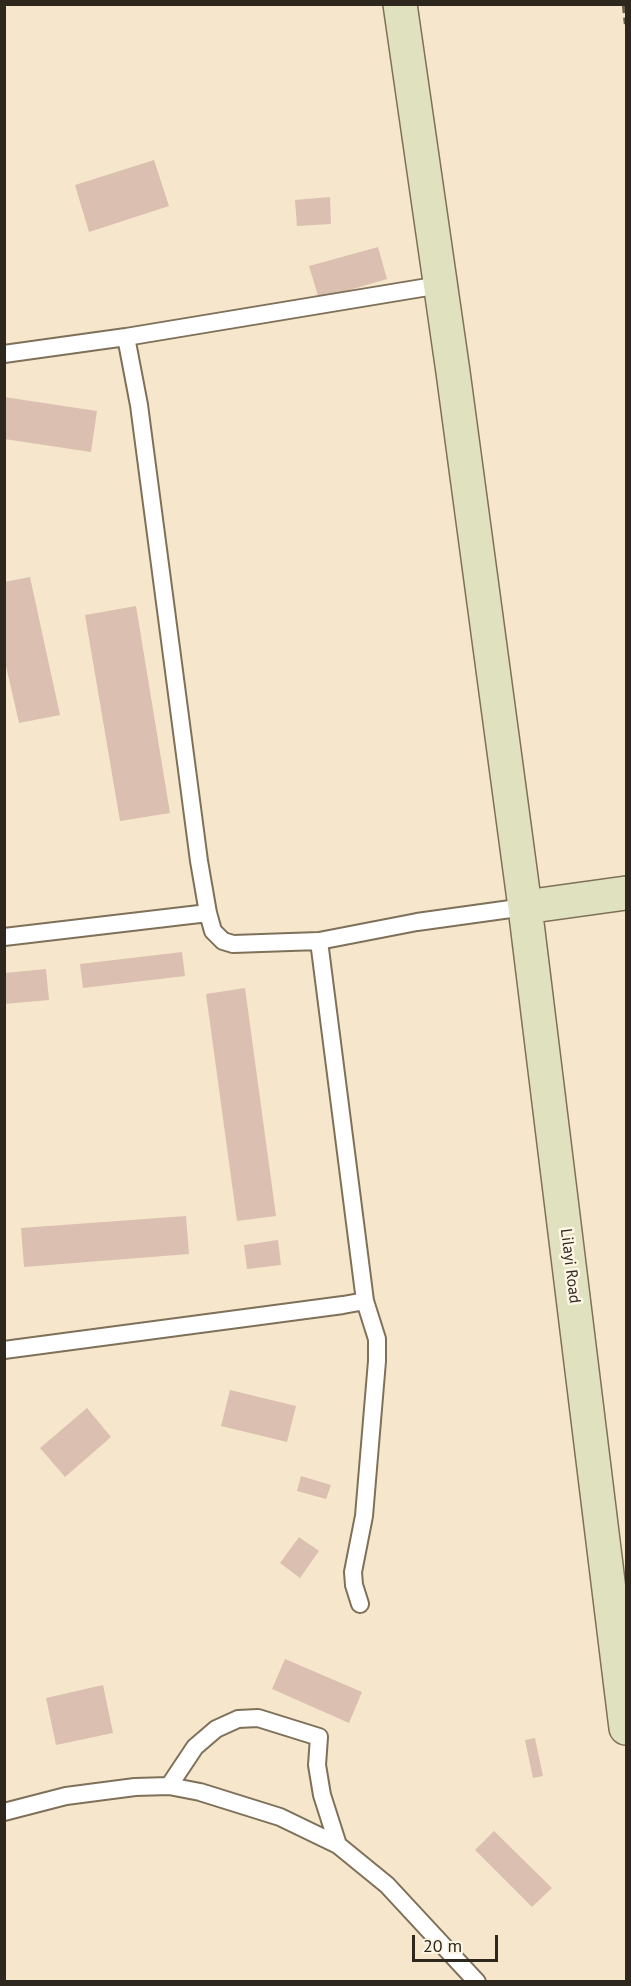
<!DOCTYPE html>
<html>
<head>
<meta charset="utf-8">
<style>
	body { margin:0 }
	#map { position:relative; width:631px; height:1986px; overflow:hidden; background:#f6e7cc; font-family:"PT Sans",sans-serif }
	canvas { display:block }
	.frame { position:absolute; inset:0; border:6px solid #2d271d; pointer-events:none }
	.scale { position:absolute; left:412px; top:1935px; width:86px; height:27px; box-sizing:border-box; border:3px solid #2d271d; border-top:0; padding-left:8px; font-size:18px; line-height:21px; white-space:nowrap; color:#2d271d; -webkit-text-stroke:4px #fef5e5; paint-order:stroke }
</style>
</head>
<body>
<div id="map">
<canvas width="631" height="1986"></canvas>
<div class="frame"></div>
<div class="scale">20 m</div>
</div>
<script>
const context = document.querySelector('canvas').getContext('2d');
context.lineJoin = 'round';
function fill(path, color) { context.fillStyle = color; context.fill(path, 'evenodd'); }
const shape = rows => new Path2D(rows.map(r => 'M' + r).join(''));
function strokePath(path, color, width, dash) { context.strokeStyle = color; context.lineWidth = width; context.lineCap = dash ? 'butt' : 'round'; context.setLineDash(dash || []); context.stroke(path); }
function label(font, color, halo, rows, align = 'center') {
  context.font = font + ' "PT Sans",sans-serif'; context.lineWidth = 5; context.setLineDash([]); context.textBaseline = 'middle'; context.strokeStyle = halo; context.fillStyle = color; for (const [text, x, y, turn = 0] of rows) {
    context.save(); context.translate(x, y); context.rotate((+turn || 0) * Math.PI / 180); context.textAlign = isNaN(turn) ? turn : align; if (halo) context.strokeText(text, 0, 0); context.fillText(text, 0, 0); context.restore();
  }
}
fill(shape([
	[154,160,169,206,89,232,75,185],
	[330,197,331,224,297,226,295,200],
	[378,247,387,279,319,299,309,266],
	[4,397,97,411,91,452,4,439],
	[30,577,60,715,19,723,4,657,4,582],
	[136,606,170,813,120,821,85,615],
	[182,952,185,976,83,988,80,964],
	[46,969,49,1000,4,1004,4,973],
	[245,988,276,1216,237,1221,206,994],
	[186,1216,189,1254,24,1267,21,1228],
	[278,1240,281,1265,247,1269,244,1245],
	[230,1390,296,1406,287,1442,221,1426],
	[87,1408,111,1437,65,1477,40,1448],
	[301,1476,331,1485,326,1499,297,1491],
	[299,1537,319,1551,300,1578,280,1563],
	[285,1659,362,1692,349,1723,272,1689],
	[103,1685,113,1733,56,1745,46,1698],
	[535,1738,543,1776,533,1778,525,1740],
	[494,1831,552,1888,532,1907,475,1850]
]), '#dbbfb0');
const lane = shape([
	[126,337,139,405,199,861,208,913,213,931,223,941,233,944,319,941],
	[4,354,126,337,440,285],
	[4,937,208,913],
	[4,1350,343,1305,365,1301,319,941,417,922,525,907],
	[360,1604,354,1585,353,1572,364,1516,377,1361,377,1339,365,1301],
	[169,1786,195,1747,216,1729,238,1719,258,1718,319,1737,317,1765,322,1795,338,1845],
	[4,1812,66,1796,135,1787,169,1786,200,1792,280,1817,338,1845,387,1885,477,1982]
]);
const secondary = shape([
	[400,4,453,372,525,907,626,1728],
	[525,907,626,893]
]);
strokePath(lane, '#7e7059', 20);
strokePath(secondary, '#7e7059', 36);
strokePath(lane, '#fff', 16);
strokePath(secondary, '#e0e1be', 33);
strokePath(shape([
	[624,4,626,24]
]), '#696051', 4.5, [9, 4.5]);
label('16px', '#2d271d', '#fef5e5', [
	["Lilayi Road",570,1266,83]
]);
</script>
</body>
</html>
